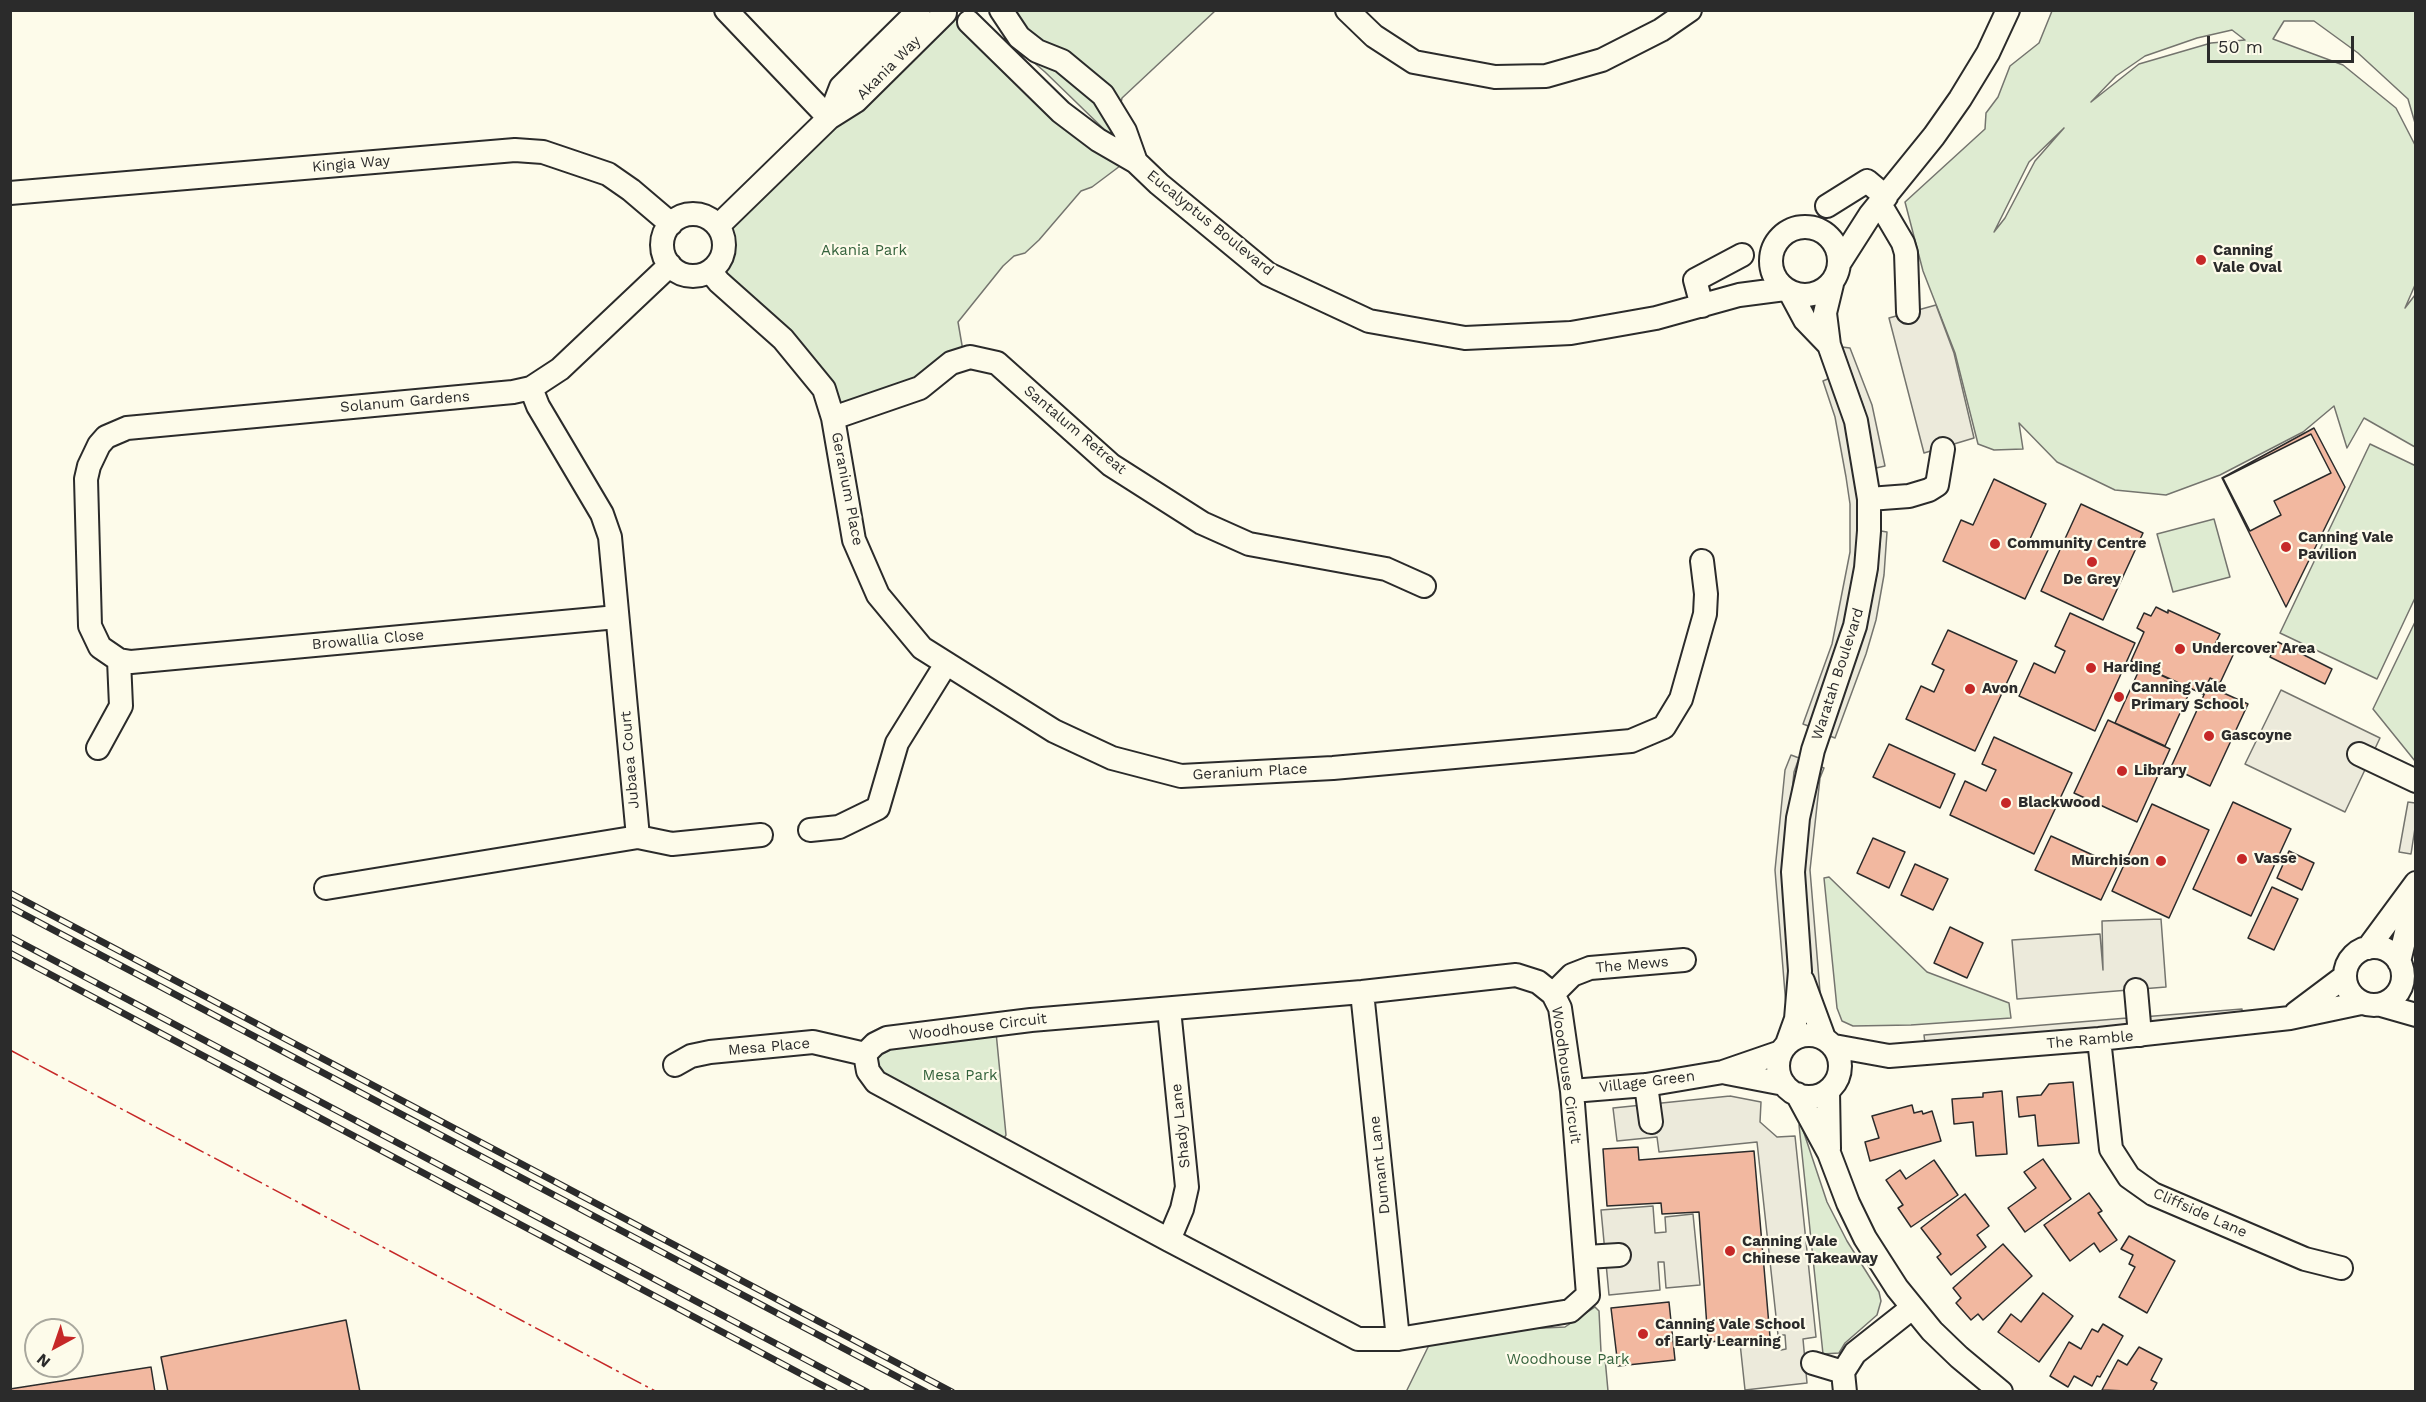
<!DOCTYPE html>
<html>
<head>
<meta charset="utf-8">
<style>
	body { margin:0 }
	#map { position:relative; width:2426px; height:1402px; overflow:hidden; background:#fdfbea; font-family:"Work Sans",sans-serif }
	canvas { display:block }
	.frame { position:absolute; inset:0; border:12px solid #2b2b2b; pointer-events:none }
	.north { position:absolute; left:24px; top:1318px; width:60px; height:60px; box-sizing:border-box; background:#fdfbea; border:2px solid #a9a89e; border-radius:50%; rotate:220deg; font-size:16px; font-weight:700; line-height:24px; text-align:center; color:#2b2b2b }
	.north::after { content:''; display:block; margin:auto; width:21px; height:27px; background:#c62828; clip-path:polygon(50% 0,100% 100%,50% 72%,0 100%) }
	.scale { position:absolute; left:2207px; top:36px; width:147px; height:27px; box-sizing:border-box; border:3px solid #2b2b2b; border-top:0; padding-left:8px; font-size:18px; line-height:21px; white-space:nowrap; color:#2b2b2b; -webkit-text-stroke:4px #fdfbea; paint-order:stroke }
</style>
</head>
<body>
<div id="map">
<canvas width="2426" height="1402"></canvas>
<div class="frame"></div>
<div class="north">N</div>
<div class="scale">50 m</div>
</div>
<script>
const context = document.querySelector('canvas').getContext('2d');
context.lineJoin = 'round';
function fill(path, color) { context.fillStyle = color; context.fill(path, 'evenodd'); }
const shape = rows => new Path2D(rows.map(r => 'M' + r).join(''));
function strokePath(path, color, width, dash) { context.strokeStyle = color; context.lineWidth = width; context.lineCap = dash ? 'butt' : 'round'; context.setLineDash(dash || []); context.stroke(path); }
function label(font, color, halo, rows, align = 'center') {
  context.font = font + ' "Work Sans",sans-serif'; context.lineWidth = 4.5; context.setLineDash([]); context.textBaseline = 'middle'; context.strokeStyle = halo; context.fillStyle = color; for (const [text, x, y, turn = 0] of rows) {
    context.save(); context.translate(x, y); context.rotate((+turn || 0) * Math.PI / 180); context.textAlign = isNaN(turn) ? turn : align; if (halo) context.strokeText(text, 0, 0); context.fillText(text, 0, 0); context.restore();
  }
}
const green = shape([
	[1018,11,1215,11,1122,98,1113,138,1045,72,1024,54,996,22,1018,11],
	[2052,11,2415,11,2415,123,2408,99,2358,53,2314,21,2284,21,2273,39,2343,65,2396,108,2415,145,2415,285,2405,308,2415,295,2415,447,2364,418,2347,448,2334,406,2303,432,2220,475,2166,495,2115,490,2057,462,2019,423,2023,449,1994,450,1978,444,1955,353,1923,271,1905,202,1985,129,1986,113,1998,97,2010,66,2039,43,2052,11],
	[2232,30,2245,40,2211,43,2139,64,2091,102,2116,76,2145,56,2197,38,2232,30],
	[2064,128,2035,161,2005,218,1994,232,2029,162,2064,128],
	[952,19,984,24,1120,166,1092,187,1081,191,1039,240,1025,253,1014,256,1003,266,958,322,963,351,921,384,838,416,718,264,725,253,726,246,722,226,952,19],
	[2370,444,2416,466,2415,598,2377,679,2280,633,2370,444],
	[2214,519,2230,577,2173,592,2157,534,2214,519],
	[2415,622,2415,761,2373,709,2415,622],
	[1829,877,1927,972,2009,1003,2011,1018,1911,1025,1853,1026,1842,1021,1837,1008,1824,878,1829,877],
	[996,1032,1006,1135,1001,1143,876,1071,877,1056,881,1049,996,1032],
	[1801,1124,1827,1202,1847,1241,1879,1292,1881,1301,1877,1315,1845,1343,1839,1353,1823,1354,1799,1125,1801,1124],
	[1595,1307,1599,1311,1601,1352,1605,1358,1608,1391,1406,1392,1432,1339,1500,1330,1565,1327,1595,1307]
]);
fill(green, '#deebd1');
strokePath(green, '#74746e', 1.5);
const parking = shape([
	[1936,305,1954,353,1974,438,1924,453,1889,318,1936,305],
	[1842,347,1850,348,1872,405,1885,466,1876,468,1864,408,1842,347],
	[1830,378,1844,418,1859,503,1857,555,1840,647,1811,727,1803,724,1832,644,1850,552,1850,504,1846,477,1835,417,1823,381,1830,378],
	[1881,531,1887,532,1884,575,1876,620,1866,654,1835,738,1827,735,1868,617,1877,574,1881,531],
	[2281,690,2380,738,2345,812,2245,764,2281,690],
	[1791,755,1799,758,1794,772,1784,870,1796,1018,1787,1018,1775,870,1785,770,1791,755],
	[1816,765,1824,768,1820,778,1810,870,1822,1016,1814,1017,1801,870,1816,765],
	[2408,802,2415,803,2415,828,2411,854,2399,852,2408,802],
	[2161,919,2166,987,2017,999,2012,940,2100,934,2103,970,2102,921,2161,919],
	[2242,1009,2242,1018,2143,1026,2142,1017,2242,1009],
	[2127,1018,2128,1027,1925,1043,1924,1035,2127,1018],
	[1730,1096,1761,1102,1760,1122,1777,1137,1795,1136,1816,1337,1803,1339,1807,1383,1745,1390,1740,1343,1779,1339,1781,1350,1786,1349,1785,1335,1778,1335,1757,1142,1659,1152,1657,1137,1617,1141,1613,1108,1730,1096],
	[1653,1206,1655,1233,1666,1232,1665,1217,1693,1214,1700,1285,1666,1288,1664,1262,1658,1262,1660,1290,1609,1295,1601,1210,1653,1206]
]);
fill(parking, '#eceadb');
strokePath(parking, '#74746e', 1.5);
const building = shape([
	[2314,428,2345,487,2286,607,2222,478,2314,428],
	[2311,434,2331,473,2274,501,2281,515,2250,531,2223,478,2311,434],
	[1994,479,2046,504,2030,539,2049,548,2025,599,1943,561,1961,520,1973,525,1994,479],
	[2081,504,2143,533,2103,620,2041,591,2081,504],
	[2156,607,2168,613,2168,610,2220,634,2215,644,2234,653,2220,683,2210,678,2203,694,2131,661,2144,632,2137,628,2144,613,2151,616,2156,607],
	[2070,613,2135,643,2095,731,2019,696,2034,663,2055,673,2065,651,2055,646,2070,613],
	[1948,630,2017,661,1975,751,1906,719,1921,686,1934,692,1944,670,1932,664,1948,630],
	[2278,642,2332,669,2325,684,2270,657,2278,642],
	[2141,666,2191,689,2165,746,2115,723,2141,666],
	[2208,686,2248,704,2210,786,2171,767,2208,686],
	[2108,720,2170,749,2137,822,2074,793,2108,720],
	[1994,737,2072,773,2034,854,1950,815,1965,781,1986,791,1996,770,1982,764,1994,737],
	[1889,744,1955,774,1940,808,1873,777,1889,744],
	[2233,802,2291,829,2251,916,2193,889,2233,802],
	[2152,804,2209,830,2169,918,2112,891,2152,804],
	[2051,836,2117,866,2101,900,2035,870,2051,836],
	[1873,838,1905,852,1889,888,1857,873,1873,838],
	[2289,851,2314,863,2302,890,2277,878,2289,851],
	[1915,864,1948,879,1933,910,1901,895,1915,864],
	[2272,887,2298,899,2274,950,2248,938,2272,887],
	[1950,927,1983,943,1967,978,1934,963,1950,927],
	[2073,1082,2079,1143,2038,1146,2035,1115,2019,1117,2017,1097,2041,1095,2049,1084,2073,1082],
	[2002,1091,2007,1154,1976,1156,1973,1122,1954,1124,1952,1099,1983,1097,1983,1093,2002,1091],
	[1912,1105,1914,1113,1922,1111,1923,1114,1932,1111,1941,1141,1870,1161,1865,1142,1879,1138,1872,1116,1912,1105],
	[1638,1147,1639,1160,1754,1151,1770,1337,1708,1342,1699,1212,1662,1214,1661,1203,1607,1206,1603,1149,1638,1147],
	[2043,1159,2071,1199,2025,1232,2008,1208,2036,1188,2024,1172,2043,1159],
	[1934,1160,1958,1195,1911,1227,1898,1208,1903,1205,1886,1180,1900,1170,1906,1179,1934,1160],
	[2089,1193,2102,1211,2098,1213,2117,1240,2100,1252,2094,1243,2070,1261,2044,1225,2089,1193],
	[1965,1194,1989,1226,1977,1235,1986,1247,1951,1275,1937,1257,1941,1254,1921,1228,1965,1194],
	[2129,1236,2175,1261,2147,1313,2119,1297,2135,1267,2129,1264,2133,1255,2121,1249,2129,1236],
	[2003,1244,2032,1276,1983,1320,1978,1314,1971,1320,1956,1303,1961,1298,1953,1288,2003,1244],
	[2043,1293,2073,1316,2039,1362,1998,1332,2011,1314,2021,1322,2043,1293],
	[1669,1302,1675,1360,1618,1366,1611,1308,1669,1302],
	[346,1320,360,1392,168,1392,161,1357,346,1320],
	[2103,1324,2123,1336,2100,1377,2097,1376,2092,1386,2074,1376,2068,1387,2050,1376,2069,1342,2081,1349,2092,1329,2098,1332,2103,1324],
	[2139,1347,2162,1359,2151,1380,2157,1383,2152,1392,2102,1390,2118,1360,2127,1365,2139,1347],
	[151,1367,155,1392,10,1392,10,1389,151,1367]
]);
fill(building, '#f2b8a0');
strokePath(building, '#2b2b2b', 1.5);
const minor = shape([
	[726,10,829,118],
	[1001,10,1019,37,1037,51,1062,61,1103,95,1125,131,1136,162],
	[1347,10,1374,36,1414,62,1495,77,1546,76,1602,60,1661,30,1690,10],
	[969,22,1061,112,1098,140,1136,162,1159,184,1268,274,1369,321,1465,338,1571,333,1656,318,1739,295,1785,289],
	[829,118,841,87,919,10],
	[10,193,515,150,543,152,608,174,631,190,671,224],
	[1880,204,1903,243,1906,253,1908,312],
	[1827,206,1867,181,1886,197],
	'662 245a31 31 0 1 1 62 0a31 31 0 1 1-62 0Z',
	[718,226,829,118,856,101,945,13],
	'1771 261a34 34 0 1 1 68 0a34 34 0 1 1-68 0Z',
	[1840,262,1870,215,1934,136,1960,99,1988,53,2008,10],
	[710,271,719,282,783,339,824,389,833,418,854,540,878,595,922,648,1054,731,1112,758,1181,776,1333,768,1631,741,1664,727,1681,699,1705,614,1706,594,1702,561],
	[1790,292,1805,320,1829,345],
	[1702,306,1695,280,1742,255],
	[833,418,920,388,951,363,970,357,997,363,1111,465,1202,523,1249,544,1386,569,1424,586],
	[1869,499,1909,496,1929,490,1937,485,1943,449],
	[617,617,131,662,119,660,100,647,90,626,86,479,89,466,99,445,106,437,127,428,513,392,531,388,560,369,670,265],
	[98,748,121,706,119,660],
	[2359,754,2416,781],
	[810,830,839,827,878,808,897,743,946,664],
	[638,837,672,844,761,835],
	[326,888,638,837,610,537,602,514,538,406,531,388],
	'2345 976a29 29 0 1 1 58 0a29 29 0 1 1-58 0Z',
	[2368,948,2416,883],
	[2399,962,2416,890],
	[1516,975,1538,982,1553,994,1560,1008,1572,1091,1588,1295,1570,1311,1398,1339,1358,1339,1169,1240,876,1082,868,1071,865,1054,875,1044,887,1038,1031,1020,1362,992,1516,975],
	[1803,981,1824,1038],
	[2136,990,2140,1035],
	[1362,992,1398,1339],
	[1553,994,1572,975,1590,968,1684,960],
	[2381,1005,2416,1015],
	[1169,1009,1187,1187,1182,1209,1169,1240],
	[2296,1013,2344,977],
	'1778 1066a31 31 0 1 1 62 0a31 31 0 1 1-62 0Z',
	[2099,1039,2111,1149,2129,1177,2153,1194,2305,1259,2341,1268],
	[1787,1044,1796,1019,1800,971,1793,872,1798,818,1813,750,1855,626,1866,568,1869,531,1869,499,1856,421,1829,345,1825,313,1832,284],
	[1834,1046,1889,1056,2099,1039,2290,1018,2361,1003],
	[675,1065,691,1056,710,1052,813,1042,865,1054],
	[1727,1073,1784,1084],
	[1646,1085,1651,1122],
	[1572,1091,1646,1085,1723,1072,1781,1052],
	[1828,1091,1829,1149],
	[1797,1094,1829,1153,1848,1203,1865,1238,1897,1288,1932,1331,1959,1357,2001,1392],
	[1586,1257,1619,1255],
	[1813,1363,1843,1372],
	[1845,1392,1843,1372,1855,1353,1912,1308]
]);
strokePath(minor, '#2b2b2b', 26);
strokePath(minor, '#fdfbea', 22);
const rail = shape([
	[10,893,952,1392],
	[10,907,926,1392],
	[10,937,867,1392],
	[10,953,835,1392]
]);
strokePath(rail, '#2b2b2b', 7);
strokePath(rail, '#fdfbea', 4.5, [14]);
strokePath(shape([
	[10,1050,657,1392]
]), '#c62828', 1.5, [21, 4.5, 3, 4.5]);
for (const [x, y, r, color] of [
	[2201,260,6,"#c62828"],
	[1995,544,6,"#c62828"],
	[2286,547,6,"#c62828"],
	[2092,562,6,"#c62828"],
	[2180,649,6,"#c62828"],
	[2091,668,6,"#c62828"],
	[1970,689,6,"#c62828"],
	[2119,697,6,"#c62828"],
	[2209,736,6,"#c62828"],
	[2122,771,6,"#c62828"],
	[2006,803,6,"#c62828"],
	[2242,859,6,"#c62828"],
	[2161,861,6,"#c62828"],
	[1730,1251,6,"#c62828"],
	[1643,1334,6,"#c62828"]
]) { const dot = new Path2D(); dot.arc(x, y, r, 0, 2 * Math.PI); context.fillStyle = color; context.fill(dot); strokePath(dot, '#fdfbea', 2); }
label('15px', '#2b2b2b', '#fdfbea', [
	["Akania Way",889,68,-45],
	["Kingia Way",351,164,-5],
	["Eucalyptus Boulevard",1210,223,39],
	["Solanum Gardens",405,402,-5],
	["Santalum Retreat",1075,430,40],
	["Geranium Place",847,489,79],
	["Browallia Close",368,640,-5],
	["Waratah Boulevard",1838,674,-72],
	["Jubaea Court",630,760,-95],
	["Geranium Place",1250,772,-3],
	["The Mews",1632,965,-5],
	["Woodhouse Circuit",978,1027,-7],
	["The Ramble",2090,1040,-5],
	["Mesa Place",769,1047,-5],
	["Woodhouse Circuit",1566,1075,82],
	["Village Green",1647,1082,-7],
	["Shady Lane",1181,1126,-96],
	["Dumant Lane",1380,1165,-96],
	["Cliffside Lane",2200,1213,24]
]);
label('15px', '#34623c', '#fdfbea', [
	["Akania Park",864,251],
	["Mesa Park",960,1076],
	["Woodhouse Park",1568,1360]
]);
label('bold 15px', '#2b2b2b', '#fdfbea', [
	["Canning",2213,251],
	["Vale Oval",2213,268],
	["Canning Vale",2298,538],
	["Pavilion",2298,555],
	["Community Centre",2007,544],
	["De Grey",2092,580,"center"],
	["Undercover Area",2192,649],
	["Harding",2103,668],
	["Canning Vale",2131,688],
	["Primary School",2131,705],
	["Avon",1982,689],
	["Gascoyne",2221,736],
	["Library",2134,771],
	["Blackwood",2018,803],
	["Vasse",2254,859],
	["Murchison",2149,861,"right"],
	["Canning Vale",1742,1242],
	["Chinese Takeaway",1742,1259],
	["Canning Vale School",1655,1325],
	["of Early Learning",1655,1342]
], 'left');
</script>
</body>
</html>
